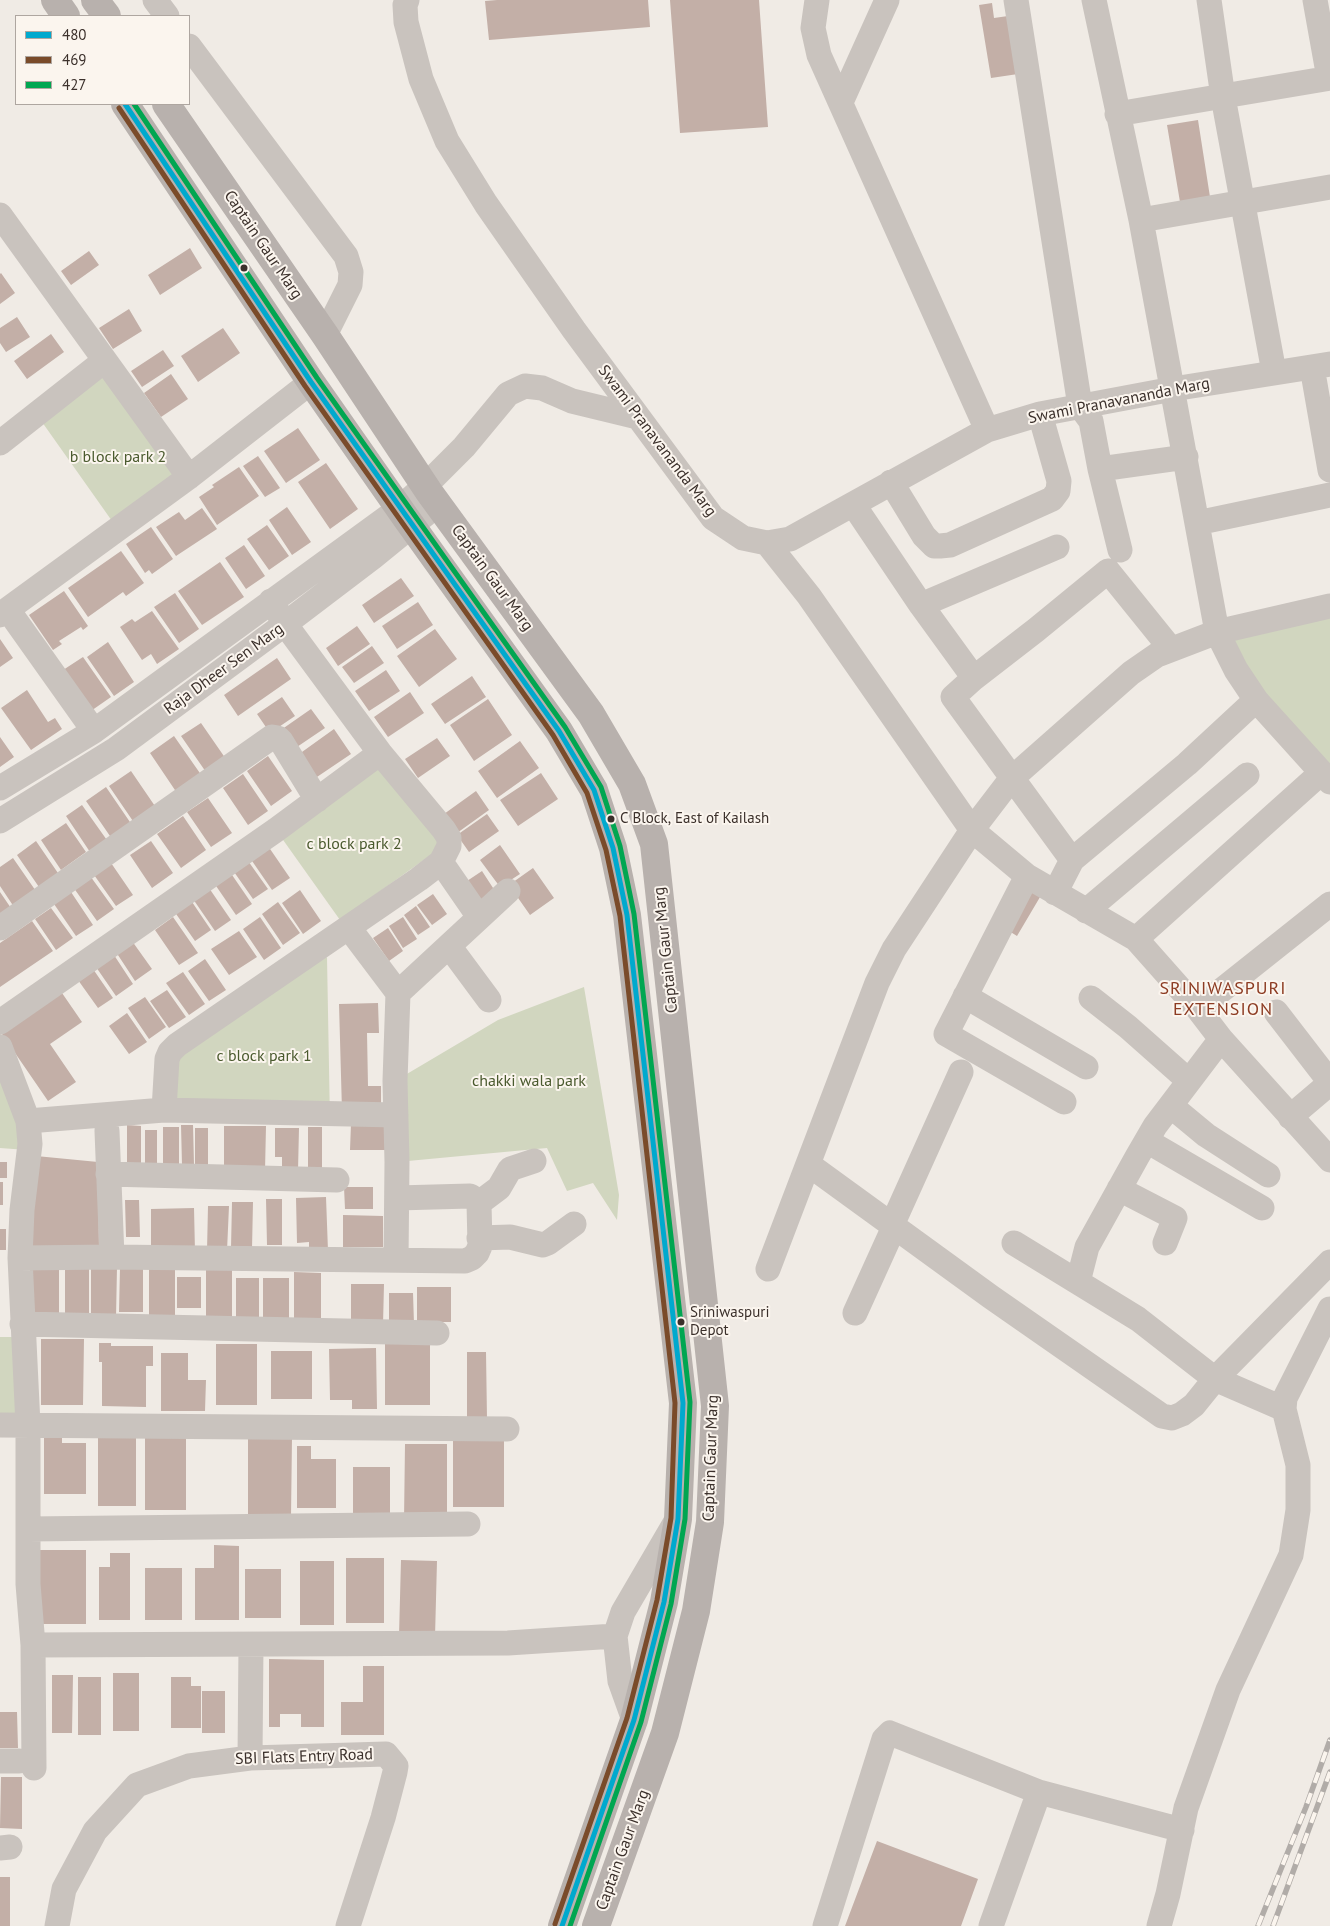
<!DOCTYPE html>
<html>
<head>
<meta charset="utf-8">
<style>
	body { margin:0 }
	#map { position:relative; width:1330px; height:1926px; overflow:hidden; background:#f0ebe5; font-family:"PT Sans",sans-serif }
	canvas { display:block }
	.legend { position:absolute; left:15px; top:15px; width:175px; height:90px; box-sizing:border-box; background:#fbf5ee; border:1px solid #aea6a0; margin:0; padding:6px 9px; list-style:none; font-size:15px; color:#3b302b }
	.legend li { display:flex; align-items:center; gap:10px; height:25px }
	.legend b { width:25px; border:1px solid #aea6a0 }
</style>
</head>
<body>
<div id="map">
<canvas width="1330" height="1926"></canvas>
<ul class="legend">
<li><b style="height:6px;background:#00a9ce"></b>480</li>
<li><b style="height:6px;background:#7a4b2a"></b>469</li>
<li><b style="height:6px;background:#00a651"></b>427</li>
</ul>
</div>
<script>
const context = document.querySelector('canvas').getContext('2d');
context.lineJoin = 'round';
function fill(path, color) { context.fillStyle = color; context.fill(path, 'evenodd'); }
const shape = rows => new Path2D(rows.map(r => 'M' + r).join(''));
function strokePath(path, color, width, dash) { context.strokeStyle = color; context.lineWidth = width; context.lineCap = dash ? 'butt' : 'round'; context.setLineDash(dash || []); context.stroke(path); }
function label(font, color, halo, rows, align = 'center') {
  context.font = font + ' "PT Sans",sans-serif'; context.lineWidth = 4; context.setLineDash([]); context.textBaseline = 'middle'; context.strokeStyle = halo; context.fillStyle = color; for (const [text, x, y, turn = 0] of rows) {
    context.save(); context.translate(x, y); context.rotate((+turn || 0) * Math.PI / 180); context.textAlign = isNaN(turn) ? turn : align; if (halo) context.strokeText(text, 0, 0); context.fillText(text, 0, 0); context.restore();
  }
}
fill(shape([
	[107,370,180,473,112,521,42,422],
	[1330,610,1330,779,1241,674,1228,630],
	[380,765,446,844,340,920,276,830],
	[327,957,330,1122,153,1118,160,1054],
	[584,987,619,1195,617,1220,593,1183,567,1191,547,1148,397,1162,395,1081,498,1020],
	[0,1057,27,1150,0,1148],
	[0,1337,24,1337,25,1428,0,1428]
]), '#d1d6bf');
fill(shape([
	[497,0,648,0,650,27,489,40,485,1],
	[670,0,759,0,768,127,680,133],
	[992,3,994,18,1008,16,1018,74,991,78,979,5],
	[1198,120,1210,197,1180,202,1167,125],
	[190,248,202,268,160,295,148,275],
	[89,251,99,265,71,285,61,271],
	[1,273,15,293,0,304,0,274],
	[129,309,142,331,113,349,99,328],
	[17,317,30,337,6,352,0,343,0,328],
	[223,328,240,353,198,382,181,356],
	[51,334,64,352,27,379,14,361],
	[163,350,174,366,142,387,131,371],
	[171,374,188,399,161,417,144,393],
	[298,428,320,460,286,483,264,451],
	[258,456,280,488,265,497,243,466],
	[326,463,358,509,330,529,298,482],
	[239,467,259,496,217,525,199,497,214,487,212,485],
	[287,507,311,542,292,555,269,520],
	[202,508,217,529,176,556,156,527,179,512,185,520],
	[267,525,289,556,269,570,247,539],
	[151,527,173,559,152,574,149,570,145,573,126,544],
	[244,545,265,576,246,589,225,558],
	[121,551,144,583,126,596,123,592,88,617,68,588],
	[220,562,244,597,202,625,178,591],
	[401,578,414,596,374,623,362,605],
	[64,591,88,626,83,630,81,627,59,641,62,644,53,650,29,615],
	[175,593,199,629,179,643,154,607],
	[418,602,433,625,397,649,382,626],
	[152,611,179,649,157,664,151,654,142,660,120,627,132,619,135,622],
	[357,626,370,644,338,666,326,648],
	[435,629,457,659,419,687,397,656],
	[0,639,13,658,0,667],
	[108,642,134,682,114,696,87,657],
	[372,646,384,663,354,683,342,667],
	[83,657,111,697,88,713,60,672],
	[277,658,291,679,238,716,224,695],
	[386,670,400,691,369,711,355,691],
	[472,676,486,697,445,724,431,704],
	[27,690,48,722,55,718,62,729,31,750,1,708],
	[410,692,424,713,388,737,374,717],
	[282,697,295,716,270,733,257,714],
	[488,699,512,735,474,761,450,725],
	[311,709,325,728,291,751,278,732],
	[201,723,228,762,208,775,181,736],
	[334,729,351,754,311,781,295,757],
	[174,736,204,779,179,796,150,753],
	[0,737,14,757,0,767],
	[437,738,450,756,418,778,405,759],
	[520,741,539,768,497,798,478,771],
	[268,756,292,791,271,806,247,771],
	[131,771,159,812,137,827,109,786],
	[541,773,558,799,518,826,500,800],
	[243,774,268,811,248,825,223,788],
	[106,787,132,825,112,839,86,801],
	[476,791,489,810,457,833,444,814],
	[208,798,232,833,211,847,187,812],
	[82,805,109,843,92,855,66,816],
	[487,814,499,831,469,852,457,835],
	[183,816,206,850,181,868,157,834],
	[66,823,86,852,61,870,41,840],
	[36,841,60,876,41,890,17,855],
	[151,841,173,873,152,888,130,855],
	[500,845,520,874,500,887,480,860],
	[268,846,290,878,272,890,250,858],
	[13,858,40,897,18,913,0,886,0,867],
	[246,858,268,889,253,899,232,869],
	[109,860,133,895,116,906,92,872],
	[533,868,554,898,530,915,509,885],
	[482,871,495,891,475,906,461,885],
	[230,872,252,904,236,915,214,883],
	[88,873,114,909,97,921,71,884],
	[1035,887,1043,892,1017,936,1009,931],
	[209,888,231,920,215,931,193,899],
	[300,890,321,921,303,934,282,903],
	[0,892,15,914,0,925],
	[71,892,93,925,76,936,54,904],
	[433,894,447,914,432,925,417,905],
	[190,899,211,930,195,941,174,911],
	[278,902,300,933,283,945,262,914],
	[416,906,430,927,418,935,404,915],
	[51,908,73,938,56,950,35,919],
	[173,917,198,953,179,965,155,930],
	[260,917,281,948,264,960,243,929],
	[403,917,417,939,403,948,389,926],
	[32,921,53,951,0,987,0,943],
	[388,928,403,951,389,961,373,938],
	[239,931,257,957,229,975,211,949],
	[132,941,152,969,135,981,116,952],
	[114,955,133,984,116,996,96,967],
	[205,959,226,990,209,1001,188,971],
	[93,969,113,998,98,1008,78,980],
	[183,972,205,1004,189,1015,166,983],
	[167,990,186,1017,169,1028,150,1001],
	[62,993,82,1022,50,1044,76,1082,48,1101,2,1034],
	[145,997,166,1027,149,1039,128,1008],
	[378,1003,379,1033,367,1033,368,1086,381,1086,381,1110,342,1111,339,1004],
	[127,1013,147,1042,129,1054,109,1026],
	[351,1124,388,1125,388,1150,350,1150],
	[127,1125,141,1126,141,1170,127,1170],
	[181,1125,193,1125,194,1165,182,1165],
	[224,1126,266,1126,265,1171,224,1170],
	[163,1127,179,1127,179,1168,163,1168],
	[308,1127,322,1127,322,1170,308,1170],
	[195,1128,208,1128,208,1167,195,1167],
	[275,1128,299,1128,298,1171,282,1171,282,1157,275,1157],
	[145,1130,157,1130,157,1170,145,1170],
	[36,1156,98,1162,99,1249,30,1248],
	[0,1162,7,1162,7,1178,0,1178],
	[0,1182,3,1182,3,1205,0,1205],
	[344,1187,373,1187,373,1209,345,1209],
	[326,1197,328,1251,309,1251,309,1242,297,1243,296,1198],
	[266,1199,282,1199,282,1245,267,1245],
	[125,1200,139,1200,140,1237,126,1237],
	[232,1202,253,1202,252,1249,231,1248],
	[208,1206,229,1206,227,1251,207,1251],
	[194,1208,195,1252,151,1252,151,1209],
	[343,1215,383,1216,383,1247,343,1247],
	[0,1229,6,1229,6,1250,0,1250],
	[65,1262,89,1262,89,1315,65,1315],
	[149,1264,175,1264,175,1317,149,1317],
	[30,1265,59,1265,59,1313,29,1313],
	[91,1267,117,1267,116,1318,91,1318],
	[120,1268,143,1268,143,1312,119,1312],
	[206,1269,232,1269,232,1319,206,1319],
	[294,1272,321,1273,321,1320,294,1319],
	[177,1277,201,1277,201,1308,177,1308],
	[236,1278,259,1278,259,1321,236,1321],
	[263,1278,289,1278,289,1319,263,1319],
	[351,1284,384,1284,383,1325,351,1325],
	[417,1287,451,1287,451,1322,417,1322],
	[389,1293,413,1293,414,1324,389,1324],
	[41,1339,84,1339,83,1405,41,1405],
	[99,1343,111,1343,111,1346,153,1346,153,1366,146,1366,146,1407,102,1406,102,1362,99,1362],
	[216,1344,257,1344,257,1405,216,1405],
	[385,1344,430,1344,430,1405,385,1405],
	[376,1348,377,1409,352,1409,352,1400,330,1400,329,1349],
	[271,1351,312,1351,312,1399,271,1399],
	[467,1352,486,1352,487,1419,467,1419],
	[161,1353,188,1353,188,1380,206,1380,205,1411,161,1411],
	[145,1432,186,1432,186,1510,145,1510],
	[44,1435,62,1435,62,1443,86,1443,86,1494,44,1494],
	[98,1436,136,1437,136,1506,98,1506],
	[248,1437,292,1437,291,1517,248,1517],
	[453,1440,504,1441,504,1507,453,1507],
	[405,1444,447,1444,447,1514,404,1521],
	[297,1446,311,1446,311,1459,336,1459,336,1508,297,1508],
	[353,1467,390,1467,390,1522,353,1522],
	[214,1545,239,1546,239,1620,195,1620,195,1568,214,1568],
	[37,1550,86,1550,86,1624,37,1624],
	[110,1553,130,1553,130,1620,99,1620,99,1567,110,1567],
	[346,1558,384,1558,384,1623,346,1623],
	[401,1560,437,1561,435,1637,399,1636],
	[300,1561,334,1561,334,1625,300,1625],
	[145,1568,182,1568,182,1620,145,1620],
	[245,1569,281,1569,281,1618,245,1618],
	[269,1659,324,1660,324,1727,301,1727,301,1714,280,1714,280,1727,269,1727],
	[363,1666,384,1666,384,1735,341,1735,341,1702,363,1702],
	[113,1673,139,1673,139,1731,113,1731],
	[52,1675,73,1675,72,1733,52,1733],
	[78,1677,101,1677,101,1735,78,1735],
	[171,1677,191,1677,191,1686,201,1686,201,1728,171,1728],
	[202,1691,225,1691,225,1733,202,1733],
	[0,1712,17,1712,18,1748,0,1748],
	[1,1777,22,1777,22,1829,0,1828],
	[877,1841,978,1879,961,1926,845,1926],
	[0,1877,10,1877,10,1926,0,1926]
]), '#c3afa7');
strokePath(shape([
	[155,0,167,16],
	[407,0,405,5,406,22,421,79,447,141,486,204,574,330,713,518,743,538,767,543,790,539,987,430,1040,414,1173,389,1330,364],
	[817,0,813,28,819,55,987,430],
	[1016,0,1080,406,1091,421,1100,469,1120,550],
	[1094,0,1141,220,1217,632,1236,670,1256,700,1330,782],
	[1209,0,1223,97,1274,372],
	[1315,0,1329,78],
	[189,46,346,256,351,272,350,285,325,335],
	[841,102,887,0],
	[1117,114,1330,78],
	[0,215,189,477],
	[1141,220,1330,187],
	[1312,367,1330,470],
	[0,443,104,361],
	[1100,469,1186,457],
	[891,482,924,536,934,546,940,546,950,545,1052,499,1058,491,1059,481,1040,414],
	[853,504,921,605,974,678],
	[1197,523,1330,495],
	[767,543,809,596,972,830,1027,876,1136,939,1198,1009,1221,1039,1330,1160],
	[921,605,1057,547],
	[8,610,94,731],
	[0,615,189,477,311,382],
	[0,788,94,731,400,508,425,486,464,447,508,394,525,386,542,388,572,401,638,417],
	[0,821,116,749,285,624,373,557,438,504],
	[1072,860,953,697,974,678,1036,630,1108,571,1171,649],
	[441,862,479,917],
	[1027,876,946,1034,1064,1102],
	[1055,893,1072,860,1187,764,1256,700],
	[1086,911,1247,775],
	[0,928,272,737,278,738,281,741,317,800],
	[349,928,398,993,395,1081,397,1162,396,1260],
	[1136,939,1321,773],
	[449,946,489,1000],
	[398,993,508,891],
	[965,996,1086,1067],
	[1091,998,1128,1027,1189,1081],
	[1198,1009,1330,904],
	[1276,1012,1330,1082],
	[0,1022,276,830,380,753],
	[0,1047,28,1121,30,1144,22,1210,20,1258,28,1425,28,1584,33,1645,34,1768],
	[1171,1106,1206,1135,1268,1175],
	[164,1110,167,1059,170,1052,177,1045,419,879,441,862,449,846,449,838,444,830,380,753,285,624,271,601],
	[1290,1117,1330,1083],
	[28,1121,164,1110,396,1115],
	[107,1131,112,1257],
	[1147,1141,1262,1208],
	[808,1164,991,1297,1162,1416,1172,1418,1182,1414,1194,1405,1215,1379,1330,1262],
	[108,1174,337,1180],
	[1119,1189,1175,1218,1165,1243],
	[479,1203,499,1188,510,1169,534,1161],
	[892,1225,961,1072],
	[479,1238,510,1237,543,1245,548,1243,574,1224],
	[1014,1243,1138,1319,1215,1379,1284,1409],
	[20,1258,112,1257,465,1261,472,1258,477,1253,480,1246,479,1203,475,1199,470,1196,397,1198],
	[768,1269,877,983,894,949,972,830,1011,779,1131,673,1157,655,1217,632,1330,606],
	[1078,1282,1087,1247,1137,1157,1155,1126,1221,1039],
	[855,1313,894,1227],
	[22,1324,437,1333],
	[0,1425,507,1429],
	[29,1529,468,1524],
	[33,1645,508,1643,615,1636],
	[634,1720,620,1681,615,1636,623,1612,675,1523],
	[250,1758,251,1645],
	[0,1761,19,1761],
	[0,1848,10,1847],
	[57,1926,64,1889,95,1831,137,1785,189,1766,250,1758,386,1754,396,1766,395,1772,383,1818,348,1926],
	[825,1926,884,1739,890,1733,1039,1792,1182,1830],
	[991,1926,1039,1792],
	[1159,1926,1168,1894,1186,1808,1228,1690,1291,1555,1298,1510,1298,1465,1284,1409,1285,1398,1330,1309]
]), '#c9c3be', 25);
strokePath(shape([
	[55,0,66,16],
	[95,0,107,16],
	[125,104,311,382,406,518,559,731,594,790,613,848,627,915,683,1403,678,1519,664,1602,634,1720,562,1926],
	[166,104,325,335,429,492,591,714,632,784,654,844,715,1406,710,1522,696,1611,665,1733,596,1926]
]), '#b8b1ad', 28);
const rail = shape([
	[1258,1926,1306,1807,1330,1740],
	[1273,1926,1330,1772]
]);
strokePath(rail, '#b1aca8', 5.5);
strokePath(rail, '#fbf5ee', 4, [11]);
strokePath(shape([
	[125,104,311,382,559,731,594,790,613,848,627,915,683,1403,678,1519,664,1602,634,1720,562,1926]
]), '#00a9ce', 5);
strokePath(shape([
	[119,108,305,386,553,735,587,793,606,850,620,916,675,1403,671,1518,657,1600,627,1718,555,1924]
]), '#7a4b2a', 5);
strokePath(shape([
	[134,104,317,378,565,727,601,787,620,846,634,914,690,1402,685,1519,671,1604,641,1722,570,1926]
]), '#00a651', 5);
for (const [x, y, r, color] of [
	[244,268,4.5,"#3b302b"],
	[611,819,4.5,"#3b302b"],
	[681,1322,4.5,"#3b302b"]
]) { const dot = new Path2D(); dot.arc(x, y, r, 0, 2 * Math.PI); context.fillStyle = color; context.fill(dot); strokePath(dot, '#fbf5ee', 2); }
label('15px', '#3b302b', '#fbf5ee', [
	["C Block, East of Kailash",620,819],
	["Sriniwaspuri",690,1313],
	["Depot",690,1331]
], 'left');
label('16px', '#3b302b', '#fbf5ee', [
	["Captain Gaur Marg",263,245,56],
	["Swami Pranavananda Marg",1119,401,-11],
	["Swami Pranavananda Marg",657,441,53],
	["Captain Gaur Marg",492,578,54],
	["Raja Dheer Sen Marg",224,669,-36],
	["Captain Gaur Marg",666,950,-96],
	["Captain Gaur Marg",711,1458,-88],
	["SBI Flats Entry Road",304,1757,-2],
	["Captain Gaur Marg",623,1850,-70]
]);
label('16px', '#4a5a2e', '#fbf5ee', [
	["b block park 2",118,457],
	["c block park 2",354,844],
	["c block park 1",264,1056],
	["chakki wala park",529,1081]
]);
context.letterSpacing = '1px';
label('18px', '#8c3b22', '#fbf5ee', [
	["SRINIWASPURI",1223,989],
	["EXTENSION",1223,1010]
]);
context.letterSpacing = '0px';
</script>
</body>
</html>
